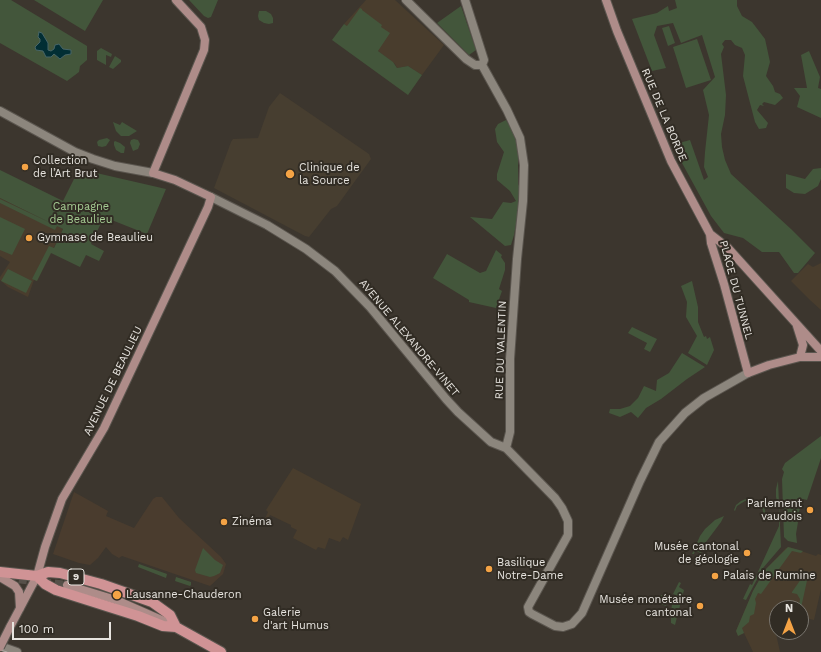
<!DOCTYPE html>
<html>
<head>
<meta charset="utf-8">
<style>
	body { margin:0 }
	#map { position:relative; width:821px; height:652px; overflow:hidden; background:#3c362e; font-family:"Work Sans",sans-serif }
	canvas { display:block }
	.north { position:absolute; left:769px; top:600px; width:40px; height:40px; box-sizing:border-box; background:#312c24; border:1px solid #7a766f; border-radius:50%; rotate:0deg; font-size:11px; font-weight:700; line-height:16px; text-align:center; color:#e7e4df }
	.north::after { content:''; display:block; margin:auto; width:14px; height:18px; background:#f4a345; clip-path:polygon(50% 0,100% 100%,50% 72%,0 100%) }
	.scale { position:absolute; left:12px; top:622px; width:99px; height:18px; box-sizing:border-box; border:2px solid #e7e4df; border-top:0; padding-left:5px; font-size:12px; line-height:14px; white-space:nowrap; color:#e7e4df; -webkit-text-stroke:3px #312c24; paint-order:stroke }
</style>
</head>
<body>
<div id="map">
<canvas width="821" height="652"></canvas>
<div class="north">N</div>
<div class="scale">100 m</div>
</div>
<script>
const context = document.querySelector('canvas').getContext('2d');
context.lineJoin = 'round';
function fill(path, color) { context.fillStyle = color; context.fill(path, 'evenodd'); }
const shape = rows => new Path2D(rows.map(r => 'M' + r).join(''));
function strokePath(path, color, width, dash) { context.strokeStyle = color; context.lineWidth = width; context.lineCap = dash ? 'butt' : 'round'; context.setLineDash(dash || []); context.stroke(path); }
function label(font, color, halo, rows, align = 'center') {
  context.font = font + ' "Work Sans",sans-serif'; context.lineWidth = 4; context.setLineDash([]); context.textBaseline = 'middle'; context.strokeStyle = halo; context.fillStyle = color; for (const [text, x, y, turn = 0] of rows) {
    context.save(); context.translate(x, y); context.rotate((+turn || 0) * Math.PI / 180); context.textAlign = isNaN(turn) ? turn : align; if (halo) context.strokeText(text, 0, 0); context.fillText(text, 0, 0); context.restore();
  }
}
fill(shape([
	[74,492,108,511,106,516,134,528,153,499,156,497,162,497,179,518,221,557,226,564,223,574,210,586,122,556,119,558,112,554,106,547,98,558,90,565,79,563,53,554]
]), '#4a3c2e');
fill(shape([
	[280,93,369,154,371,159,337,206,331,209,309,237,305,236,214,188,231,142,233,139,258,138,269,107]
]), '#473e30');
fill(shape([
	[366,0,395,0,444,45,422,75,408,66,397,68,395,64,378,51,379,49,344,24],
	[0,198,63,229,37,281,34,280,28,297,8,287,0,280,0,277,10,262,0,256],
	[821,263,821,310,811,301,791,281,808,264,813,267],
	[293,468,361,504,348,540,343,537,340,542,329,538,325,549,318,547,316,550,293,538,297,530,291,527,291,525,270,515,265,524,263,523,268,512,266,510],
	[789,547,816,556,818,554,821,555,821,589,814,620,801,617,801,608,777,608,777,611,775,611,776,634,780,652,753,652,744,633,738,636,736,631,753,591,765,570,786,548]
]), '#493d2d');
fill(shape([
	[0,0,11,0,87,46,87,60,80,66,79,72,67,81,0,43],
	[34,0,103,0,85,31],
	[189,0,218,0,211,17,208,18,204,16],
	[675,0,737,0,737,6,742,16,752,22,765,39,770,62,766,76,773,86,775,92,780,94,783,98,775,105,764,102,762,104,764,106,760,105,757,110,768,123,766,128,759,129,755,122,743,76,745,55,742,48,735,45,731,40,725,40,722,44,724,47,721,54,726,95,725,115,721,134,722,147,725,160,731,174,791,229,815,253,798,273,794,273,779,252,762,252,743,238,724,233,711,216,676,152,679,143,690,140,704,180,708,177,704,167,705,152,709,115,703,90,715,77,702,35,681,43,673,23,657,26,654,35,666,68,652,71,632,19,657,13,668,6,669,11,677,8],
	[461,6,476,50,469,55,437,23],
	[360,8,362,9,362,10,382,25,381,27,390,33,378,51,393,62,397,68,408,66,422,75,408,95,332,40,344,24,347,26],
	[259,11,266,11,271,14,273,18,273,23,269,24,264,23,259,20,258,16],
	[669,26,675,43,668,46,662,28],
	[697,39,711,80,686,88,673,47],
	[101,48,112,54,111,57,106,55,106,65,97,60,97,51],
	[809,51,820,77,818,88,821,89,821,118,797,107,800,96,794,88,807,88,801,55],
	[115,56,121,60,121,62,113,69,109,67],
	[506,120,511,128,518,145,518,184,522,192,514,235,511,245,505,246,470,217,492,219,503,202,511,203,516,201,510,191,497,180,497,174,504,152,497,142,495,129,498,124],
	[113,122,120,125,122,122,137,131,129,136,121,136,116,131],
	[107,138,110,140,106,146,102,147,98,146,97,142,99,140],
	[134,139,138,140,140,144,138,149,133,151,130,143,131,140],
	[115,141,120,143,125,147,124,153,121,153,116,150,114,145,114,142],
	[821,168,821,179,818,186,805,194,794,193,786,188,786,174,805,179,813,169],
	[79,169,166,189,147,234,104,217,91,244,104,251,99,261,86,255,80,267,51,253,37,281,32,279,49,246,54,248,63,229,0,198,0,170,63,201],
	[0,199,57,226,55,230,0,203],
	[0,217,25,229,12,255,0,250],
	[496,250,502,255,501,257,505,263,505,270,499,289,502,291,496,308,469,302,469,300,433,278,447,254,480,273,486,271],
	[8,269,32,281,26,293,1,281],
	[692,281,698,307,698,322,704,337,706,336,707,339,710,337,714,350,707,365,688,353,697,336,686,317,687,302,681,286],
	[632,327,657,339,650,352,644,349,647,343,628,333],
	[682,353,705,367,687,379,661,399,646,408,638,418,631,412,620,417,609,413,610,409,620,409,630,406,638,398,644,386,656,391,657,380,669,373],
	[821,436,821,458,807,500,803,499,796,521,798,522,796,534,797,543,788,541,784,537,782,479,784,472,782,469,785,463],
	[778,481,781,547,763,568,746,600,743,599,750,584,752,585,779,526,779,509,776,497,776,489],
	[746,499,752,499,758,501,763,505,765,510,766,516,764,522,763,521,764,517,762,507,754,501,745,501,737,506,735,511,734,510,736,505,741,501],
	[724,516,721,522,706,542,701,553,695,551,694,554,692,554,700,536,705,529,715,520],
	[788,547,803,551,801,553,792,551,761,594,758,593,755,599,756,603,754,614,750,616,749,622,742,628,744,633,738,636,736,631,753,591,765,570],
	[203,548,215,560,223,565,220,573,214,576,210,577,196,573,195,570],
	[139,564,167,574,166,578,138,567],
	[806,572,813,574,812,576,808,576,801,608,796,608,799,605,800,599,797,594,792,593,792,592],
	[176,577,191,582,191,585,190,586,175,581],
	[679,582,681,583,679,587,684,590,675,625,671,623,671,611,672,605,676,595,673,594],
	[661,595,669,598,666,606,658,603]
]), '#43563b');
const water = shape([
	[39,32,42,33,48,43,48,50,51,51,54,49,55,45,59,44,63,49,71,50,71,54,65,55,60,59,54,54,51,57,46,57,43,51,36,50,35,47,40,42,40,39,38,37,39,32]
]);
fill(water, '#022e34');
strokePath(water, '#476567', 1);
strokePath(shape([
	[7,578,67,585]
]), '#565049', 8, [8, 4]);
const tertiary = shape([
	[406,0,466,59,475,65,482,65],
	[465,0,484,60,482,65],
	[482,65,507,110,520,138,524,165,523,201,517,259,510,359,510,432,506,448],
	[0,111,75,152,93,159,115,166,153,173],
	[211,197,267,225,306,249,335,271,370,307,446,399,458,412,491,442,506,448,555,498,562,508,568,521,568,535,528,607,529,612,532,614,555,626,563,627,572,624,582,613,640,481,659,442,685,413,704,398,748,373],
	[0,646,17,652]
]);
const secondary = shape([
	[606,0,617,31,671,161,710,234,711,243,724,284,748,373,769,365,800,357,821,357],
	[710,234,728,248,821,351],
	[797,326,803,345,800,357],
	[0,577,15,586,19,592,20,608],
	[67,585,116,600,166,622],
	[10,627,37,576,45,547,62,499,104,428,208,207,211,197,175,180,153,173,204,50,205,40,201,27,176,0]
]);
const primary = shape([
	[0,572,37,576,48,572,60,573,101,584,152,602,170,615,176,627],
	[37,576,45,584,56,590,138,616,163,626,176,627,221,652]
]);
strokePath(tertiary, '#5a554e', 10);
strokePath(secondary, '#5a554e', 10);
strokePath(primary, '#5a554e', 12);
strokePath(tertiary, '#8c867d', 8);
strokePath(secondary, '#ae8c89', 8);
strokePath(primary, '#d09395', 10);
strokePath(shape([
	[0,650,7,652]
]), '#afaba5', 1);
const secondaryBridge = shape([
	[0,647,10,627]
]);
strokePath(secondaryBridge, '#5a554e', 10, []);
strokePath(secondaryBridge, '#ae8c89', 8);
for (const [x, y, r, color] of [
	[25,167,4,"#f4a345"],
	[290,174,5,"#f4a345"],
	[29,238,4,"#f4a345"],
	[810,510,4,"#f4a345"],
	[224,522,4,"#f4a345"],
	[747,553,4,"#f4a345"],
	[489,569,4,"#f4a345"],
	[715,576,4,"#f4a345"],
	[117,595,5,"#f4a345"],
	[700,606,4,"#f4a345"],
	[255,619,4,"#f4a345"]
]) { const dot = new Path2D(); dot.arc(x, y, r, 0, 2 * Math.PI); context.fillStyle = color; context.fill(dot); strokePath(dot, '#312c24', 1.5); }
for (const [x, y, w] of [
	[76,577,16]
]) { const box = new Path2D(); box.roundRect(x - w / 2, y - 8, w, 16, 3); context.fillStyle = '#312c24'; context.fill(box); strokePath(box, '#e7e4df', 1); }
label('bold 10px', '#e7e4df', null, [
	["9",76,577]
]);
label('11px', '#e7e4df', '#312c24', [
	["RUE DE LA BORDE",664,115,67],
	["PLACE DU TUNNEL",736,290,75],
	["AVENUE ALEXANDRE-VINET",409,338,50],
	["RUE DU VALENTIN",501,350,-88],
	["AVENUE DE BEAULIEU",113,381,-64]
]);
label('11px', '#e7e4df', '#312c24', [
	["Collection",33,161],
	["de l’Art Brut",33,174],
	["Clinique de",299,168],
	["la Source",299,181],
	["Gymnase de Beaulieu",37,238],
	["Parlement",802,504,"right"],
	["vaudois",802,517,"right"],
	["Zinéma",232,522],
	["Musée cantonal",739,547,"right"],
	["de géologie",739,560,"right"],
	["Basilique",497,563],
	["Notre-Dame",497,576],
	["Palais de Rumine",723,576],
	["Lausanne-Chauderon",126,595],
	["Musée monétaire",692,600,"right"],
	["cantonal",692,613,"right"],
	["Galerie",263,613],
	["d'art Humus",263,626]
], 'left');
label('11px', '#a5cc93', '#312c24', [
	["Campagne",81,207],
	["de Beaulieu",81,220]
]);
</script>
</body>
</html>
